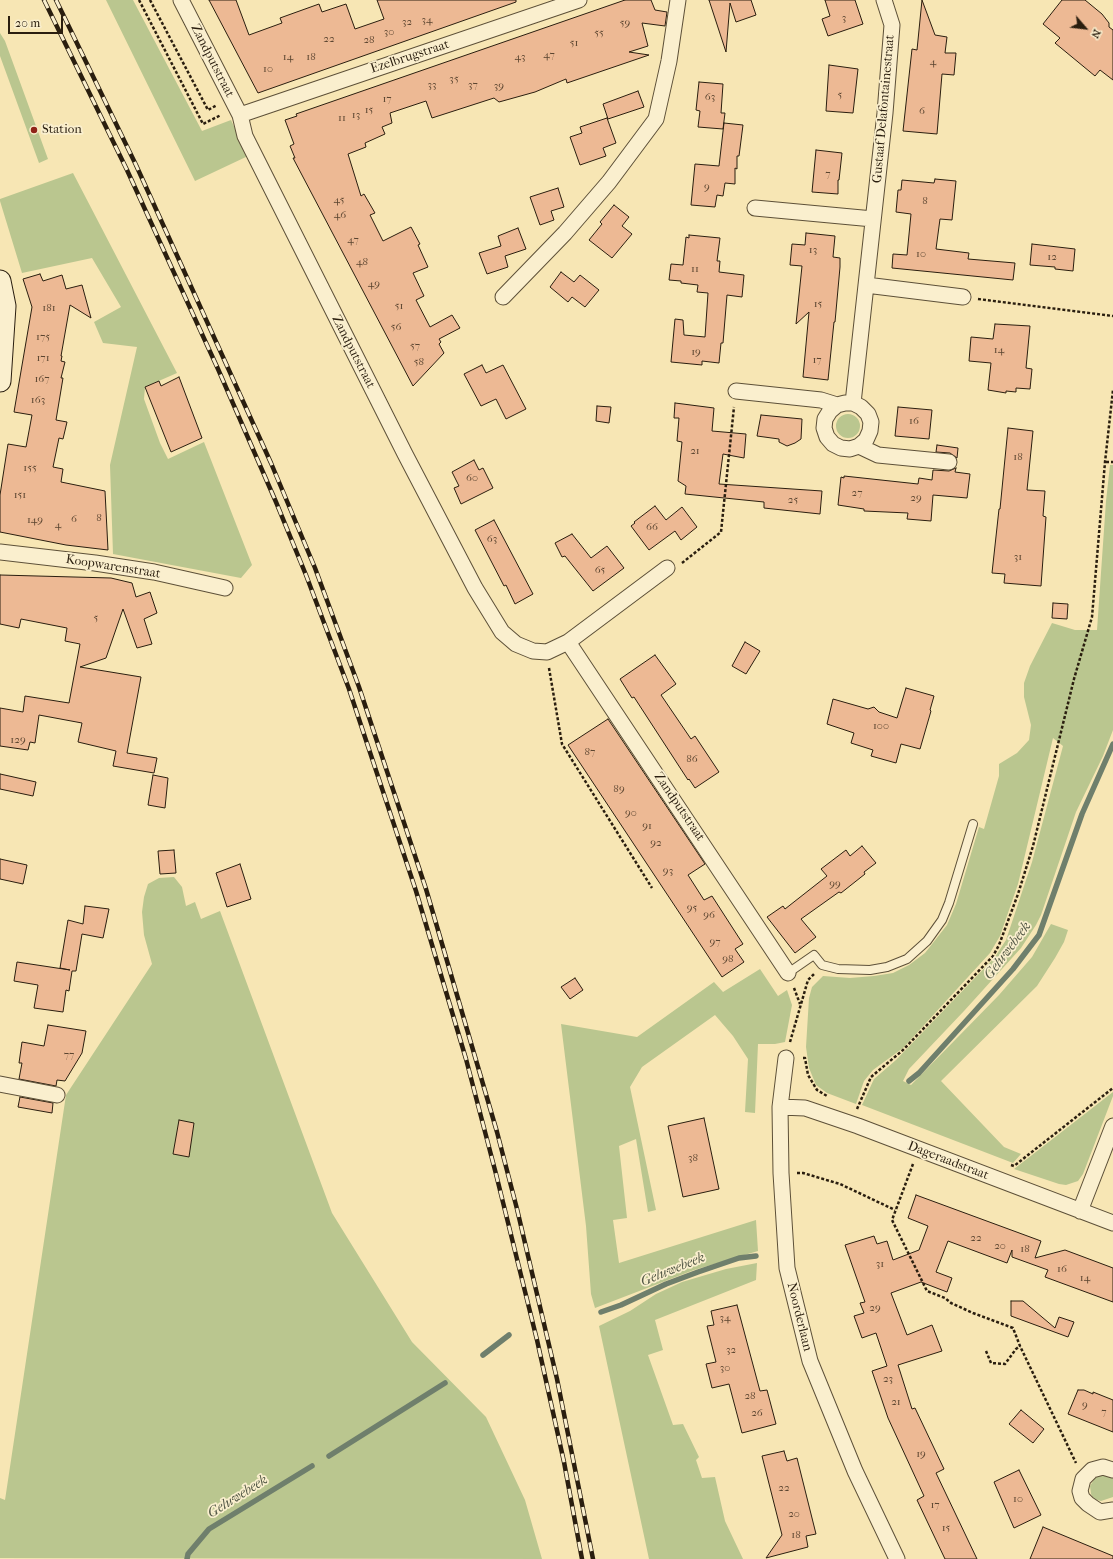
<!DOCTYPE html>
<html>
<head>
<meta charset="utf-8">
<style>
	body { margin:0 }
	#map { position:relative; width:1113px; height:1559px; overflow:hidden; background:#f7e6b4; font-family:"IM FELL French Canon",serif }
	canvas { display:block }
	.north { position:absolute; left:1065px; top:8px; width:40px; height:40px; -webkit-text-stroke:3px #faefce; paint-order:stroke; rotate:118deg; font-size:11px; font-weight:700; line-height:16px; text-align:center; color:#2a1e0f }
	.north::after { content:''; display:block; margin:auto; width:14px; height:18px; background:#2a1e0f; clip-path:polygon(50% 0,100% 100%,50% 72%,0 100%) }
	.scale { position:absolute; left:8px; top:16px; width:55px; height:18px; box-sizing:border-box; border:2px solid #2a1e0f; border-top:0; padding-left:5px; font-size:12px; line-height:14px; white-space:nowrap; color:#2a1e0f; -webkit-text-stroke:3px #faefce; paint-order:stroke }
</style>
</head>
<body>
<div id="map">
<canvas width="1113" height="1559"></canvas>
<div class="north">N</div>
<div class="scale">20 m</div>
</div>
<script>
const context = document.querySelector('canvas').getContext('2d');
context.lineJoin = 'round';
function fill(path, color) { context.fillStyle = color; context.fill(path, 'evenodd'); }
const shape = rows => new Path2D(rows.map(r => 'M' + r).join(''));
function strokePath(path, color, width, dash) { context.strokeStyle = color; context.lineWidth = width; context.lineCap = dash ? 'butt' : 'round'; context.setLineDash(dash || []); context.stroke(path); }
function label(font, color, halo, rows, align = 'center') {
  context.font = font + ' "IM FELL French Canon",serif'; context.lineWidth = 3.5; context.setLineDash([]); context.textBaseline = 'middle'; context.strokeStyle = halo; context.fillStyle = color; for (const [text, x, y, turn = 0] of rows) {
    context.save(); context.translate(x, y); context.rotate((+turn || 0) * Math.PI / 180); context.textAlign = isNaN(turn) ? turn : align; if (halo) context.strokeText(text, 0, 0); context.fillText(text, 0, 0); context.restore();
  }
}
fill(shape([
	[106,0,133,0,202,131,231,120,248,156,195,181],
	[0,33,5,41,48,159,39,163,0,56],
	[73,173,177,373,145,387,144,399,160,443,168,459,204,442,252,565,241,578,113,554,110,465,137,347,103,343,94,322,121,307,92,258,22,273,0,201,0,199],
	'836 426a12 12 0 1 1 24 0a12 12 0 1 1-24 0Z',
	[1110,465,1113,465,1113,730,1103,756,1076,812,1041,915,1036,925,1021,948,964,1011,909,1069,903,1081,911,1085,999,995,1032,957,1051,924,1068,930,1064,942,1055,958,1037,986,941,1081,1004,1147,1021,1154,1013,1163,862,1105,874,1079,896,1060,995,957,1006,940,1032,862,1063,746,1053,738,1018,884,1000,936,990,953,903,1048,873,1070,864,1081,856,1104,827,1093,816,1085,809,1068,806,1047,809,998,812,987,823,976,850,978,874,976,893,973,909,965,925,953,947,925,956,904,979,827,984,829,999,776,999,764,1017,753,1029,740,1031,725,1024,697,1024,683,1030,666,1052,623,1075,630,1097,630,1106,501],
	[174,877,182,887,186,906,195,902,201,919,220,911,332,1213,412,1342,486,1417,525,1500,542,1559,0,1558,0,1498,5,1500,66,1095,152,964,144,935,142,912,144,897,148,884,159,878],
	[760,969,778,996,787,990,792,1005,785,1042,775,1044,758,1044,755,1113,745,1112,748,1059,733,1036,715,1015,642,1067,630,1087,656,1210,648,1212,636,1139,619,1146,627,1218,613,1220,619,1263,756,1220,758,1251,694,1270,595,1308,591,1294,586,1226,561,1024,637,1037,714,982,723,992],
	[1113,1092,1113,1096,1083,1174,1078,1181,1066,1185,1059,1184,1014,1169],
	[757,1263,756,1280,655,1320,663,1350,648,1355,673,1425,683,1424,699,1457,696,1460,702,1478,715,1477,725,1521,743,1559,649,1559,599,1326,630,1311,656,1294,682,1282,726,1269],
	[1097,1475,1106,1475,1113,1477,1113,1497,1101,1501,1094,1499,1091,1494,1090,1486]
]), '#bac68f');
strokePath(shape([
	[909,1081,919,1073,1013,969,1039,935,1082,814,1113,744],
	[601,1312,621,1305,666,1284,698,1272,739,1258,756,1256],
	[483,1355,509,1335],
	[329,1456,445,1383],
	[187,1559,188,1554,209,1529,312,1466]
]), '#6f7f6c', 5.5);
const building = shape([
	[209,0,236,0,249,35,282,23,280,18,319,4,322,12,346,4,355,29,384,19,377,0,516,0,516,2,258,93,209,0],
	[625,0,651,0,655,10,667,12,665,26,642,23,648,46,629,52,649,55,567,83,566,79,535,92,499,102,494,98,432,118,426,101,390,113,392,123,382,127,385,134,365,143,366,147,348,154,361,196,364,194,375,213,370,215,383,241,411,227,420,244,418,245,428,267,413,273,424,296,416,300,430,327,452,315,460,328,439,339,441,342,439,344,444,353,413,386,293,158,295,158,290,146,294,144,285,120,297,116,296,114,625,0],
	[709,0,751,0,756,15,736,22,730,3,726,52,709,0],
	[825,0,855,0,863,24,828,36,822,19,830,16,825,0],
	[922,0,935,35,947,37,945,53,956,53,954,75,942,74,937,134,903,131,912,49,917,50,922,0],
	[1062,0,1085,0,1102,14,1109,23,1109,27,1113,30,1113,80,1100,70,1095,76,1055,43,1060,38,1043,24,1062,0],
	[829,65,858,69,853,113,826,111,829,65],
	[699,82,723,84,721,113,725,113,723,129,698,127,700,111,696,110,699,82],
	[638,91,644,107,608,119,603,104,638,91],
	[607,118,616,143,603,148,606,156,580,165,570,137,582,133,580,127,607,118],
	[724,123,743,125,739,156,737,156,737,169,735,168,735,184,725,183,723,196,717,195,715,207,691,205,695,164,719,166,724,123],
	[816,150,842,153,839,180,838,180,838,194,812,192,816,150],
	[935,179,956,181,952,220,940,219,936,249,969,253,968,259,1015,263,1013,280,892,268,893,254,907,255,911,214,896,212,898,190,901,190,902,180,934,183,935,179],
	[558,188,564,207,551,211,554,220,540,225,530,197,558,188],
	[614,205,629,217,622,226,632,234,612,258,589,240,602,224,600,222,614,205],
	[518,228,526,249,505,256,508,267,487,274,479,253,501,246,498,236,518,228],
	[806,233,835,236,833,257,840,258,840,267,835,322,834,322,828,380,803,377,809,312,796,324,802,266,790,265,792,244,805,245,806,233],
	[689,235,720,238,717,261,720,261,719,272,744,275,742,297,727,295,723,343,721,343,719,363,702,361,702,365,671,362,675,319,683,320,684,335,705,337,708,293,697,292,698,285,681,283,681,281,669,280,671,264,683,265,686,237,689,238,689,235],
	[1032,244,1075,249,1073,271,1055,269,1055,267,1030,265,1032,244],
	[561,272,574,282,580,275,599,290,585,307,572,297,568,302,550,287,561,272],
	[40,274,43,281,62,275,66,289,82,285,91,318,70,305,61,356,62,356,61,361,65,362,61,378,63,378,56,420,67,422,63,439,59,438,53,467,63,469,61,482,105,491,108,550,66,545,0,532,0,495,8,444,26,447,32,415,14,412,32,307,23,279,40,274],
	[995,324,1030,326,1026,368,1032,369,1030,389,1016,388,1016,392,1006,391,1006,393,988,390,991,363,969,361,971,337,993,339,995,324],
	[482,365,486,373,503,365,526,409,506,419,496,399,481,406,464,374,482,365],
	[179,377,202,438,171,452,145,387,159,381,161,386,179,377],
	[675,403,714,408,712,431,746,434,744,458,723,454,719,484,822,491,820,514,764,508,764,502,685,494,686,486,678,481,682,442,677,441,679,418,674,418,675,403],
	[597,406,611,407,609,423,596,421,597,406],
	[898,407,932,410,929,439,895,436,898,407],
	[761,415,802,419,801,439,795,443,787,446,779,442,779,439,757,436,761,415],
	[1008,428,1033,431,1027,490,1045,491,1043,516,1046,517,1041,586,1004,583,1005,574,992,573,999,509,1000,509,1008,428],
	[937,445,958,448,957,458,950,453,936,452,937,445],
	[474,460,479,470,483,468,493,488,461,504,454,488,459,486,452,472,474,460],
	[956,468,955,472,970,474,967,498,933,495,931,521,907,519,908,513,864,511,864,509,838,505,841,477,844,478,844,476,918,484,919,478,932,480,933,470,949,471,956,468],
	[655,506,666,520,682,507,697,527,681,540,675,531,649,550,631,526,635,523,634,522,655,506],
	[494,520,533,594,515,604,506,585,504,586,475,530,494,520],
	[572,534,591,558,607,546,624,568,593,591,565,556,562,557,555,543,572,534],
	[0,575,111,578,132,583,136,597,150,592,157,613,144,619,152,644,137,648,123,609,106,658,80,667,141,677,127,753,157,758,154,773,113,766,116,751,78,742,82,723,39,715,35,743,30,742,28,750,0,746,0,708,23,712,25,696,69,703,80,644,65,641,67,628,21,619,19,628,0,624,0,575],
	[1053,603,1068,604,1067,619,1052,618,1053,603],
	[745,642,760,651,746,674,732,666,745,642],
	[655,655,676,684,661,695,691,739,695,736,719,772,695,788,689,779,688,780,634,697,632,698,620,679,655,655],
	[906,688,934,696,930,710,931,711,920,749,901,744,896,763,871,756,873,750,851,743,854,733,827,724,833,699,868,709,874,707,879,712,897,718,906,688],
	[608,719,705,864,688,875,704,900,712,896,743,944,735,949,744,962,722,977,568,745,608,719],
	[0,774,36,782,33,796,0,789,0,774],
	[153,775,168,778,165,808,148,805,153,775],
	[862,846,876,863,864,872,865,874,841,893,839,892,801,919,816,937,795,953,767,917,783,906,785,909,827,876,821,869,846,850,850,856,862,846],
	[174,850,176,873,160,874,158,851,174,850],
	[0,859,27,865,23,884,0,879,0,859],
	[240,864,251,899,227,907,216,873,240,864],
	[85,906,109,909,103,938,82,934,76,971,72,971,69,991,66,990,63,1012,34,1008,38,985,14,981,17,962,70,970,60,968,68,920,83,924,85,906],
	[575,978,583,990,570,999,561,987,575,978],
	[48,1025,86,1031,82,1053,65,1081,57,1080,56,1086,19,1079,22,1063,19,1063,22,1042,44,1046,48,1025],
	[20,1097,53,1103,52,1113,18,1107,20,1097],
	[704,1118,719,1189,683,1197,668,1126,704,1118],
	[179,1120,194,1123,189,1157,173,1154,179,1120],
	[916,1195,1041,1241,1035,1258,1065,1250,1113,1268,1113,1302,1045,1277,1048,1270,1012,1257,1012,1250,1007,1263,948,1241,936,1272,952,1278,947,1292,921,1282,891,1293,907,1335,932,1325,942,1351,898,1365,912,1409,915,1408,944,1469,936,1473,977,1559,945,1559,917,1500,924,1496,888,1418,872,1371,887,1366,876,1333,862,1338,854,1316,864,1313,860,1303,865,1302,845,1245,874,1236,877,1244,887,1241,893,1260,919,1250,928,1226,908,1218,916,1195],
	[1011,1301,1023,1301,1055,1328,1059,1317,1074,1322,1068,1337,1011,1316,1011,1301],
	[737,1305,760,1391,767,1390,776,1424,742,1433,729,1384,712,1388,706,1364,716,1362,707,1326,714,1325,711,1311,737,1305],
	[1078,1390,1084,1390,1093,1394,1093,1392,1113,1400,1113,1432,1068,1414,1078,1390],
	[1021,1410,1044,1429,1033,1443,1009,1424,1021,1410],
	[784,1451,787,1461,797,1458,816,1534,806,1536,808,1547,766,1558,782,1535,762,1456,784,1451],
	[1019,1470,1041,1515,1014,1528,994,1482,1019,1470],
	[1043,1527,1113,1556,1113,1559,1030,1559,1043,1527]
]);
fill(building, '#edb994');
strokePath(building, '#2a1e0f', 1);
const lane = shape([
	[788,973,814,955,822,965,838,969,870,970,887,967,907,959,927,941,942,920,949,903,973,824]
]);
const street = shape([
	[181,0,240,115,245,136,405,454,475,588,502,632,516,644,533,651,547,652,568,642,667,568],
	[240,115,579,0],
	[755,208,873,219],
	[866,285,963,297],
	[503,297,565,233,609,182,656,119,669,61,678,0],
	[736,391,821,400,837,405],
	[853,403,885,113,892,25,884,0],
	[859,446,866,440,870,431,871,422,868,414,861,407,853,403,845,403,837,405,830,411,825,419,824,428,827,437,833,444,841,448,850,449,859,446,878,455,949,462],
	[0,552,95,563,154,572,225,588],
	[568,642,788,973],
	[786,1058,780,1107,781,1173,787,1268,810,1361,855,1471,897,1559],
	[0,1084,57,1095],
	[780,1107,805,1108,858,1126,1113,1223],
	[1080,1211,1113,1126],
	[1113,1470,1103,1467,1092,1470,1083,1479,1080,1491,1082,1498,1088,1504,1100,1512,1113,1510]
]);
const secondary = shape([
	[0,281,5,306,0,381]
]);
strokePath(lane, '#5d5038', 10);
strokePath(street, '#5d5038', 17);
strokePath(secondary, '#2a1e0f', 23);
strokePath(shape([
	[139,0,203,124,221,115],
	[150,0,208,110,217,105],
	[978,299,1113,316],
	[1106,462,1113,462],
	[682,563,721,532,734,407],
	[549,668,562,744,652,888],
	[794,988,800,1004],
	[790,1042,808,980,814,974],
	[803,1058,805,1058,808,1075,817,1090,827,1096],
	[857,1109,871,1077,903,1050,993,956,999,945,1018,894,1033,846,1074,679,1092,617,1105,462,1113,390],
	[913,1164,892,1220,927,1291,945,1298,951,1303,973,1313,1013,1328,1020,1346,1076,1463],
	[1011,1165,1014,1166,1113,1088],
	[797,1173,803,1173,840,1184,895,1210],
	[986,1351,991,1363,1005,1364,1016,1349,1020,1346]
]), '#2a1e0f', 2.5, [3, 2]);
strokePath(lane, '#faefce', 8);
strokePath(street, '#faefce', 15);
strokePath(secondary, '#faefce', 21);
const rail = shape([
	[44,0,127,170,218,369,276,502,306,575,349,689,416,891,466,1059,496,1174,537,1340,564,1462,582,1559],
	[56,0,136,165,271,463,315,568,359,687,426,889,497,1132,517,1209,557,1379,593,1559]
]);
strokePath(rail, '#2a1e0f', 4.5);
strokePath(rail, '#faefce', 3, [9]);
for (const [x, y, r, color] of [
	[34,130,4,"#8f2418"]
]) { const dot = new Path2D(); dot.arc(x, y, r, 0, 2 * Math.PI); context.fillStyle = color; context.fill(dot); strokePath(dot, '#faefce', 1.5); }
label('11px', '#5b4530', null, [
	["3",844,18],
	["34",427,20],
	["32",407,22],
	["59",625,23],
	["30",389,32],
	["55",599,33],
	["22",329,39],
	["28",369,40],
	["51",574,43],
	["47",549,55],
	["14",288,57],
	["18",311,57],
	["43",520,57],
	["4",933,62],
	["10",268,69],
	["35",454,79],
	["33",432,85],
	["37",473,85],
	["39",499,86],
	["5",840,95],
	["63",710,97],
	["17",387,99],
	["15",369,110],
	["6",922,111],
	["13",356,115],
	["11",342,118],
	["7",828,174],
	["9",707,187],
	["45",339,200],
	["8",925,201],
	["46",340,215],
	["47",353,240],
	["13",813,250],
	["10",921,254],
	["12",1052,257],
	["48",362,262],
	["11",695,269],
	["49",374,284],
	["15",818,304],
	["51",399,306],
	["181",49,308],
	["56",396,327],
	["175",43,337],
	["57",415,346],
	["14",999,350],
	["19",696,352],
	["171",43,358],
	["17",817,360],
	["58",419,362],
	["167",42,379],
	["163",38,400],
	["16",914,421],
	["21",695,451],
	["18",1018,457],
	["155",30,468],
	["60",472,478],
	["27",857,493],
	["151",20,495],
	["29",916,498],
	["25",793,500],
	["8",99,518],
	["6",74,519],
	["149",35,520],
	["4",58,525],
	["66",652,527],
	["63",492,539],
	["31",1018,557],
	["65",600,570],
	["5",96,618],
	["100",881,726],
	["129",18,740],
	["87",590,752],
	["86",692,759],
	["89",619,789],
	["90",631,813],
	["91",647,826],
	["92",656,843],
	["93",668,871],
	["99",835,884],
	["95",692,908],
	["96",709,915],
	["97",715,942],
	["98",728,959],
	["77",69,1055],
	["38",693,1158],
	["22",976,1238],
	["20",1000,1246],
	["18",1025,1249],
	["31",880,1264],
	["16",1062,1269],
	["14",1085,1278],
	["29",875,1308],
	["34",725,1318],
	["32",731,1350],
	["30",725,1368],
	["23",888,1379],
	["28",750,1396],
	["21",896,1402],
	["9",1085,1405],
	["7",1104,1412],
	["26",757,1413],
	["19",921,1454],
	["22",784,1488],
	["10",1018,1499],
	["17",935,1505],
	["20",794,1514],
	["15",946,1528],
	["18",796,1535]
]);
label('13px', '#2a1e0f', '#faefce', [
	["Ezelbrugstraat",410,57,-18],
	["Zandputstraat",212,61,63],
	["Gustaaf Delafontainestraat",884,109,-85],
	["Zandputstraat",353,352,63],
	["Koopwarenstraat",113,567,9],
	["Zandputstraat",679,807,56],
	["Dageraadstraat",948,1161,21],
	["Noorderlaan",799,1317,76]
]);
label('13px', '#2a1e0f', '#faefce', [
	["Station",42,130]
], 'left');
label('italic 14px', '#525745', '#faefce', [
	["Geluwebeek",1008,951,-53],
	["Geluwebeek",673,1270,-22],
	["Geluwebeek",238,1497,-32]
]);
</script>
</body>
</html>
